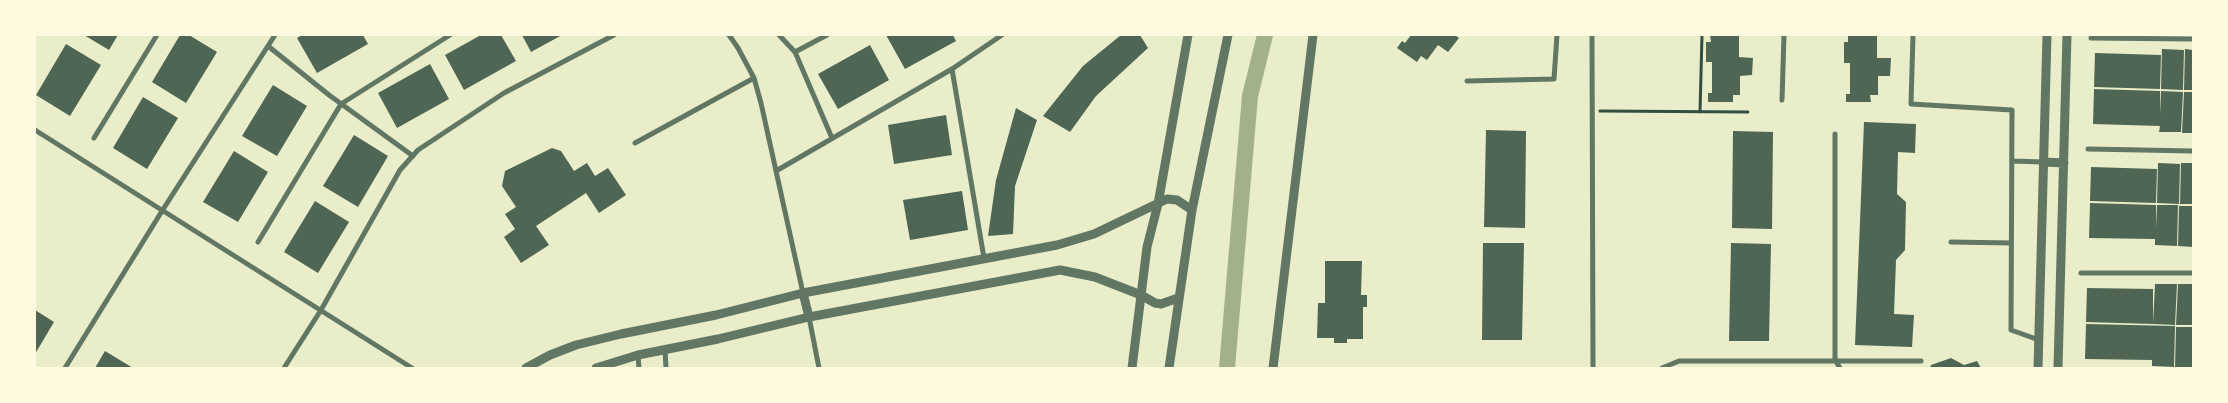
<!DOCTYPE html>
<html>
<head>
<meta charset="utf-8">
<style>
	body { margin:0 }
	#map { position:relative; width:2228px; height:403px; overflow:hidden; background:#e9edc9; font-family:"Sofia Sans Condensed",sans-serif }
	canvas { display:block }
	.frame { position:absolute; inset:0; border:36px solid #fefae0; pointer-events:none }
</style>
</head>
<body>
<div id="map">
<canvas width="2228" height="403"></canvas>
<div class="frame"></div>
</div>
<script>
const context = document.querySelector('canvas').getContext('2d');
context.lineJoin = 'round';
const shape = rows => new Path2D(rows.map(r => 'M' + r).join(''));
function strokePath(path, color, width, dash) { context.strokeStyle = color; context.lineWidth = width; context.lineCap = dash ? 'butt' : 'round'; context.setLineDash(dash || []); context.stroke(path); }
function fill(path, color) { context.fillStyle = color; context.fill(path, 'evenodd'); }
strokePath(shape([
	[1227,368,1250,96,1265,35]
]), '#a3b18a', 16);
fill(shape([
	[84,35,118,35,109,50],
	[180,35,189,35,217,52,186,103,152,82],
	[302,35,363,35,368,44,317,73,297,38],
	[481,35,501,35,516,61,464,90,445,55],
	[522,35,562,35,531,52],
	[886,35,953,35,956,41,905,69],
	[1121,35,1140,35,1148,48,1096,96,1070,132,1043,116,1083,66],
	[1411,35,1455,35,1459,38,1448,52,1438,45,1427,60,1421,56,1417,62,1397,48,1402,41,1405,43],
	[1710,35,1739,35,1739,57,1753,58,1752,75,1740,76,1740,95,1733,95,1733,102,1708,102,1708,93,1712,93,1712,62,1706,62,1706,42,1711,42],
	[1848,35,1877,35,1877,58,1891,58,1890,76,1878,76,1878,95,1870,95,1871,102,1846,102,1846,94,1850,94,1850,63,1844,63,1844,42,1848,42],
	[66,44,101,65,70,116,36,95],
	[870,45,889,80,838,109,818,74],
	[2162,49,2184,50,2183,90,2161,89],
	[2185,49,2193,50,2193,90,2184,90],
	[2095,53,2161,55,2160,89,2094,87],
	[430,64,449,99,397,128,378,93],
	[273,85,307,106,277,156,242,136],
	[2094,89,2160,91,2160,114,2161,91,2183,92,2181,132,2159,132,2160,126,2093,124],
	[2184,92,2193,92,2193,133,2182,133],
	[143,97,178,118,147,169,113,148],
	[1016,108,1037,120,1015,186,1013,234,988,236,996,180],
	[946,115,952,155,894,164,888,125],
	[1864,122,1916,124,1915,153,1898,152,1897,194,1906,202,1905,250,1896,260,1894,314,1914,315,1912,347,1855,345],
	[1486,130,1526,131,1525,228,1484,227],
	[1733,131,1773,132,1772,229,1732,228],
	[354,135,388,156,358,207,323,186],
	[552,148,561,151,574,171,587,163,595,176,608,168,626,195,599,213,586,193,536,226,549,245,521,263,504,237,515,229,505,214,516,207,502,186,505,171],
	[234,151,268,172,238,222,203,202],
	[2158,163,2180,164,2179,204,2157,203],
	[2181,163,2193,163,2193,204,2180,204],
	[2091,167,2157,169,2156,203,2090,201],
	[962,191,968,230,910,240,903,200],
	[315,201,349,222,318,273,284,252],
	[2090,203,2156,205,2156,228,2157,205,2178,205,2177,246,2155,245,2155,239,2089,238],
	[2179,206,2193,206,2193,247,2178,246],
	[1483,243,1524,243,1522,340,1482,340],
	[1731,243,1771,244,1769,341,1729,341],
	[1325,261,1362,261,1361,295,1367,295,1367,307,1363,307,1363,339,1347,339,1347,343,1334,343,1334,338,1317,338,1318,303,1325,303],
	[2155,284,2177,284,2175,325,2153,324],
	[2178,284,2193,284,2193,325,2176,325],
	[2087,288,2153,289,2153,324,2086,322],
	[35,310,54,322,35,354],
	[2086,324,2175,326,2174,367,2152,366,2152,360,2085,359],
	[2176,327,2193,327,2193,368,2175,367],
	[105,351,133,368,95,368],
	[1951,358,1964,365,1977,361,1981,368,1930,368,1931,365]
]), '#4f6655');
strokePath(shape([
	[1600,111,1748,112],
	[1700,112,1702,35]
]), '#344e41', 3);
strokePath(shape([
	[729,35,738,48,754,78,761,103,803,293],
	[779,35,795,52],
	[827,35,795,52,832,138],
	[1592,35,1593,368],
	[1913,35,1911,104,2012,110,2011,330,2039,340],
	[2091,38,2193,39],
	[268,46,329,95,413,156],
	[952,69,984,258],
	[1467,81,1554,79,1557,35],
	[1782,100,1784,35],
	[35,130,412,368],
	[1835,134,1835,360,1840,368],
	[94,138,157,35],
	[635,143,754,78],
	[2088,149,2193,151],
	[2012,161,2043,162],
	[776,171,952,69,1002,35],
	[258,242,341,104,450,35],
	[1951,242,2011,243],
	[2081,273,2193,273],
	[809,317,819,368],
	[665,350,666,368],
	[638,355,639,368],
	[65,368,162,211,275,35],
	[284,368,321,310,400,170,418,150,504,93,614,35],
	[1662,368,1679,361,1921,361]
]), '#617663', 5);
strokePath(shape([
	[2043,162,2064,163],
	[803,293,809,317],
	[526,368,550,355,576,345,621,334,716,315,803,293,1057,245,1094,234,1167,199,1177,200,1192,210],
	[596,368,638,355,718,339,809,317,1060,270,1095,277,1141,295,1155,303,1161,304,1178,298],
	[1132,368,1147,247,1158,204,1188,35],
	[1169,368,1192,210,1228,35],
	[1273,368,1313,35],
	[2038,368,2047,35],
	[2058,368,2067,35]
]), '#617663', 9);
</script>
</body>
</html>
